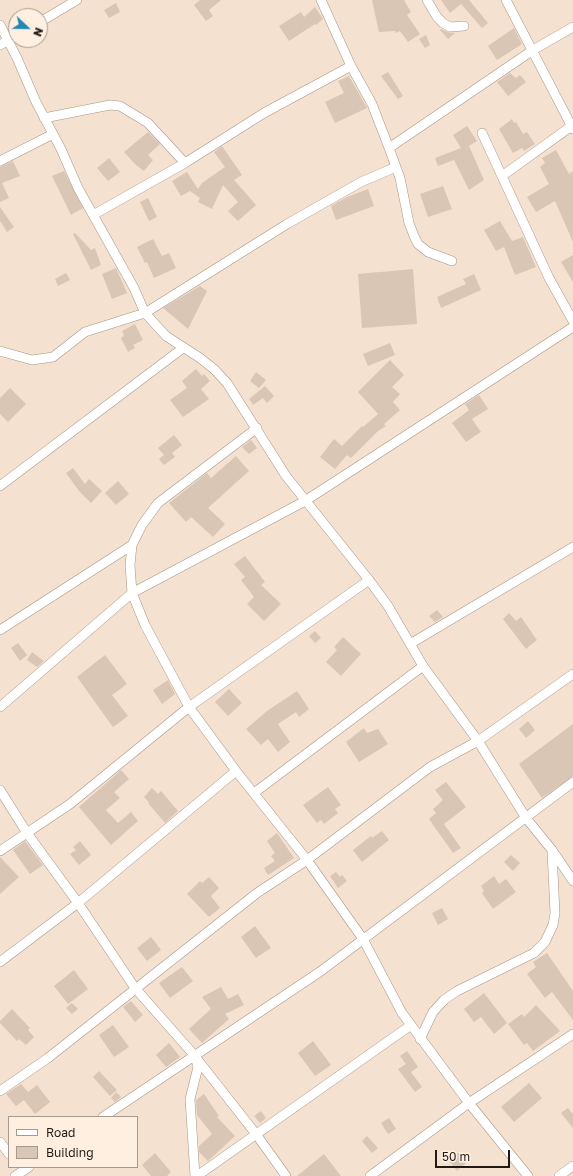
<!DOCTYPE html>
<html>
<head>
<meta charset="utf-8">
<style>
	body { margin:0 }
	#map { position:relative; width:573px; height:1176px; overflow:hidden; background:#f5e1cf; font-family:"Golos Text",sans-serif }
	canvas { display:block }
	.legend { position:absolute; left:8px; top:1116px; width:130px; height:52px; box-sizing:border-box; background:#ffefe1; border:1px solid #a69a8f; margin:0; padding:5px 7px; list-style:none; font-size:12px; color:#211a14 }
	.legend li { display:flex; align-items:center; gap:8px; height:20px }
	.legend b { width:20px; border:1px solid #a69a8f }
	.north { position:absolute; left:8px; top:8px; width:40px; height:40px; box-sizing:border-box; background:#ffefe1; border:1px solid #a69a8f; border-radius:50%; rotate:112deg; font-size:11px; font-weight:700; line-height:16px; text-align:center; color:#211a14 }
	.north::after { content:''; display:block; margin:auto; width:14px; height:18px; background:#2188b1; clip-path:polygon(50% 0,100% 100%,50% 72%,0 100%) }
	.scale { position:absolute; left:435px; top:1150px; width:75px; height:18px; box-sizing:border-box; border:2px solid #211a14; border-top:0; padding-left:5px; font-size:12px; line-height:14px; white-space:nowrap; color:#211a14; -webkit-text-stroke:3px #ffefe1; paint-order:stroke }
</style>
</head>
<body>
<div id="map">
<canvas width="573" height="1176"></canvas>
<ul class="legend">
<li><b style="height:5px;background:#fff"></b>Road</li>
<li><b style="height:11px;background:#d9c6b5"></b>Building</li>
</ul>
<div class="north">N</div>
<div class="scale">50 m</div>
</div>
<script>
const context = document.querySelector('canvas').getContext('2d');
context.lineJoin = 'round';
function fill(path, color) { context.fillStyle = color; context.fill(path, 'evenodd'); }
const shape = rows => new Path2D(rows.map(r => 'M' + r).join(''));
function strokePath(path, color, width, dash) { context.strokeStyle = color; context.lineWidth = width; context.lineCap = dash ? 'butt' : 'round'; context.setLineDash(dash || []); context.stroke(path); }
fill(shape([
	[200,0,221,0,209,10,213,16,206,21,194,5],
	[372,0,404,0,411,12,407,15,420,34,408,42,400,31,396,33,395,31,379,32],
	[441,0,469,0,488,23,482,28,461,4,450,13],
	[116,3,120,12,109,18,104,10],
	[315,7,323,19,316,25,315,24,289,41,279,26,301,12,304,17],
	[514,28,522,44,497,60,488,46],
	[441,29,447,32,455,33,448,39,440,30],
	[426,35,430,45,425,48,419,39],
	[388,72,403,96,398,99,381,76],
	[510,73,516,78,520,75,526,82,508,96,497,82],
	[349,76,367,108,335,123,325,102,344,93,338,81],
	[512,119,514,123,516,122,523,134,527,132,535,144,524,151,522,148,513,153,499,129],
	[467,126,477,141,469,146,484,180,469,190,454,160,438,166,435,158,461,148,453,135],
	[148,132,160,144,148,155,153,160,144,171,136,165,124,152],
	[222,146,242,175,234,180,256,205,238,221,228,211,238,202,223,185,212,209,198,202,200,198,190,191,181,196,172,181,187,172,198,189,202,183,225,167,214,152],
	[556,150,569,174,573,171,573,242,555,201,536,212,527,197,549,184,540,167,545,163,542,158],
	[109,158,120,172,108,181,97,168],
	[13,161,20,176,2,183,9,198,0,202,0,167],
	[64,171,83,208,71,215,52,176],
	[443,186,452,209,428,217,420,194],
	[368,189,374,206,336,220,331,206,347,197],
	[148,198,157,217,149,221,140,202],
	[0,207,14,227,7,232,0,221],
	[500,221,512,241,523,237,536,267,515,275,504,247,496,251,484,230],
	[75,233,91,250,95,248,101,265,91,270,73,234],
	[153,239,162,256,169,253,176,268,154,278,147,262,145,263,137,247],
	[573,255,573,282,561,262],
	[116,268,127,293,112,299,102,274],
	[413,269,417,324,362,328,358,274],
	[66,273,70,280,58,286,55,279],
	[474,274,481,290,441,308,437,297,466,284,463,279],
	[200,286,207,291,188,329,163,308],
	[135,324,143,340,133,345,135,348,128,352,121,338,124,336,122,331],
	[390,343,395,355,368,366,363,354],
	[390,360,404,375,392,387,400,394,393,402,400,410,384,424,386,426,378,431,351,458,347,455,335,469,320,457,334,439,342,446,362,426,363,427,378,414,358,392],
	[196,369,202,376,204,374,210,381,201,389,209,399,183,417,170,400,187,388,182,381],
	[256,372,266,380,259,388,250,381],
	[265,386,274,396,267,403,263,398,253,405,249,399],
	[10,388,26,404,8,422,0,414,0,398],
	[479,395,488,409,472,419,481,432,466,442,452,423,469,410,465,404],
	[174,435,182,445,172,453,175,457,164,465,159,459,164,455,158,448],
	[251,440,257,448,249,454,242,447],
	[236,456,249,471,208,508,225,524,213,537,191,517,186,522,169,503,207,473,211,478],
	[73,468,85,484,89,479,102,491,91,503,79,491,66,473],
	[118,481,129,494,116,505,105,493],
	[245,556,265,582,261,585,281,604,264,621,247,604,254,597,241,580,245,577,234,564],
	[437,610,443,617,435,622,429,616],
	[509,613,516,621,521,617,537,640,526,649,503,619],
	[315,631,321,638,315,643,309,636],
	[343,637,361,654,341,676,326,662,337,650,334,647],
	[18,643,27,655,20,661,11,648],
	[32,652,44,661,37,667,27,660],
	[105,655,127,684,112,695,128,716,113,727,77,677],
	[168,680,175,694,162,704,153,690],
	[229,689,242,703,228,716,215,702],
	[297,691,309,709,299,717,296,712,278,724,290,742,278,752,268,739,261,745,246,729,267,711],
	[528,721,535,730,526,738,519,729],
	[573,724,573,776,542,798,519,764],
	[364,728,367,733,378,729,388,744,359,762,346,742],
	[121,770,129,779,114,792,120,798,106,810,118,823,131,812,138,821,111,845,79,807],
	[446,782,466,807,444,824,461,848,453,853,429,819,436,813,433,809,443,800,435,790],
	[328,787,341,805,335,809,338,813,324,824,321,820,317,823,303,805],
	[152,788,158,794,161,791,178,811,165,823,148,803,149,802,144,797],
	[382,831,389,840,362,862,353,850,371,836,372,838],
	[277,833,294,858,268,875,264,868,275,861,271,856,275,853,267,841],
	[25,841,43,865,30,874,13,850],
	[80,841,91,855,79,865,70,854,76,850,73,847],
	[511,855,520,863,513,871,504,862],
	[0,857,19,877,0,894],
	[336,872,340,877,342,875,347,881,338,888,330,876],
	[494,876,499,884,506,879,516,892,493,909,482,893,484,891,481,886],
	[209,877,219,888,211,896,220,908,209,917,187,894,200,881,202,883],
	[442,908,448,919,438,925,432,913],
	[255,926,271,948,256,958,241,937],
	[151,937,161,950,147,961,137,948],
	[547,953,573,991,573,1020,552,992,545,998,527,974,536,967,533,962],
	[182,967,193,981,170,998,159,983],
	[74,970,88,989,68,1004,54,986],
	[221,987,228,999,238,994,244,1005,225,1014,229,1019,202,1043,189,1029,211,1009,202,997],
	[484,993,507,1023,494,1034,481,1017,474,1022,464,1009],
	[131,1001,143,1015,135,1022,123,1007],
	[72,1003,78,1009,72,1014,66,1008],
	[536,1005,560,1031,533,1051,527,1043,524,1045,508,1024,522,1014,524,1017],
	[12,1009,30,1028,28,1030,34,1037,26,1045,19,1039,17,1041,0,1023,0,1021],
	[113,1025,129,1047,114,1057,99,1035],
	[313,1041,331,1065,315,1076,298,1053],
	[169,1043,180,1057,166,1067,156,1055],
	[407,1051,418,1067,411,1072,422,1087,415,1092,398,1069,406,1064,400,1056],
	[99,1071,117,1090,110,1096,93,1077],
	[529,1083,542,1098,514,1122,501,1107],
	[21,1084,28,1092,37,1085,50,1102,35,1114,24,1100,16,1106,6,1094],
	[116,1092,121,1097,115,1102,111,1098],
	[204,1094,219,1116,217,1117,235,1136,208,1161,199,1152,199,1146,212,1134,197,1115,196,1100],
	[568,1108,573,1114,573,1128,561,1113],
	[261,1111,266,1118,260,1123,254,1116],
	[389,1118,396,1129,388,1134,381,1123],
	[367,1136,378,1148,372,1153,362,1141],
	[155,1153,171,1172,167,1176,151,1176,142,1165],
	[458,1153,466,1163,457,1171,449,1161],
	[324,1154,341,1176,297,1176]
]), '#d9c6b5');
const minor = shape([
	[321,0,351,66,372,104,389,148,400,178,409,223,414,236,418,244,428,252,452,261],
	[427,0,437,17,443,23,450,27,464,26],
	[506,0,573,129],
	[40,22,77,0],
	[0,25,17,58,36,102,61,149,78,188,134,288,145,313,166,336,200,358,214,369,227,383,286,476,369,580,388,606,423,666,478,741,526,818,552,850,573,881],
	[0,45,16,36],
	[44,118,110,105,120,106,148,123,185,163],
	[482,133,549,278,573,321],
	[389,148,533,50,573,27],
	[0,161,53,134],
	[502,176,573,125],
	[93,215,185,163,264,113,351,66],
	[0,351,32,360,53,357,85,332,145,313,287,224,361,182,396,167],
	[0,486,183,348],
	[0,630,132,545],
	[410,644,573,547],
	[0,707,132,593,305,501,573,327],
	[0,790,27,833,78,903,135,988,195,1056,198,1067,190,1099,195,1176],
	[254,793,423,666],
	[0,851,70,804,189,707,369,580],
	[0,962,78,903,236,771],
	[420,1039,433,1012,444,1000,457,991,534,953,545,942,553,925,555,913,552,852],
	[197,1059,256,1134,286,1176],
	[0,1091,48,1058,257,893,307,860,236,771,189,707,145,625,132,593,130,565,132,545,142,525,158,503,257,428],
	[103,1117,321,971,573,782],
	[0,1142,9,1154],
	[15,1176,29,1167],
	[197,1176,411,1025],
	[370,1176,469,1103,573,1034],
	[528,1176,469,1103,402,1013,363,939,307,860,430,767,478,741,573,674],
	[559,1176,573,1166]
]);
strokePath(minor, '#a79584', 10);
strokePath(minor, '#fff', 9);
</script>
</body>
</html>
